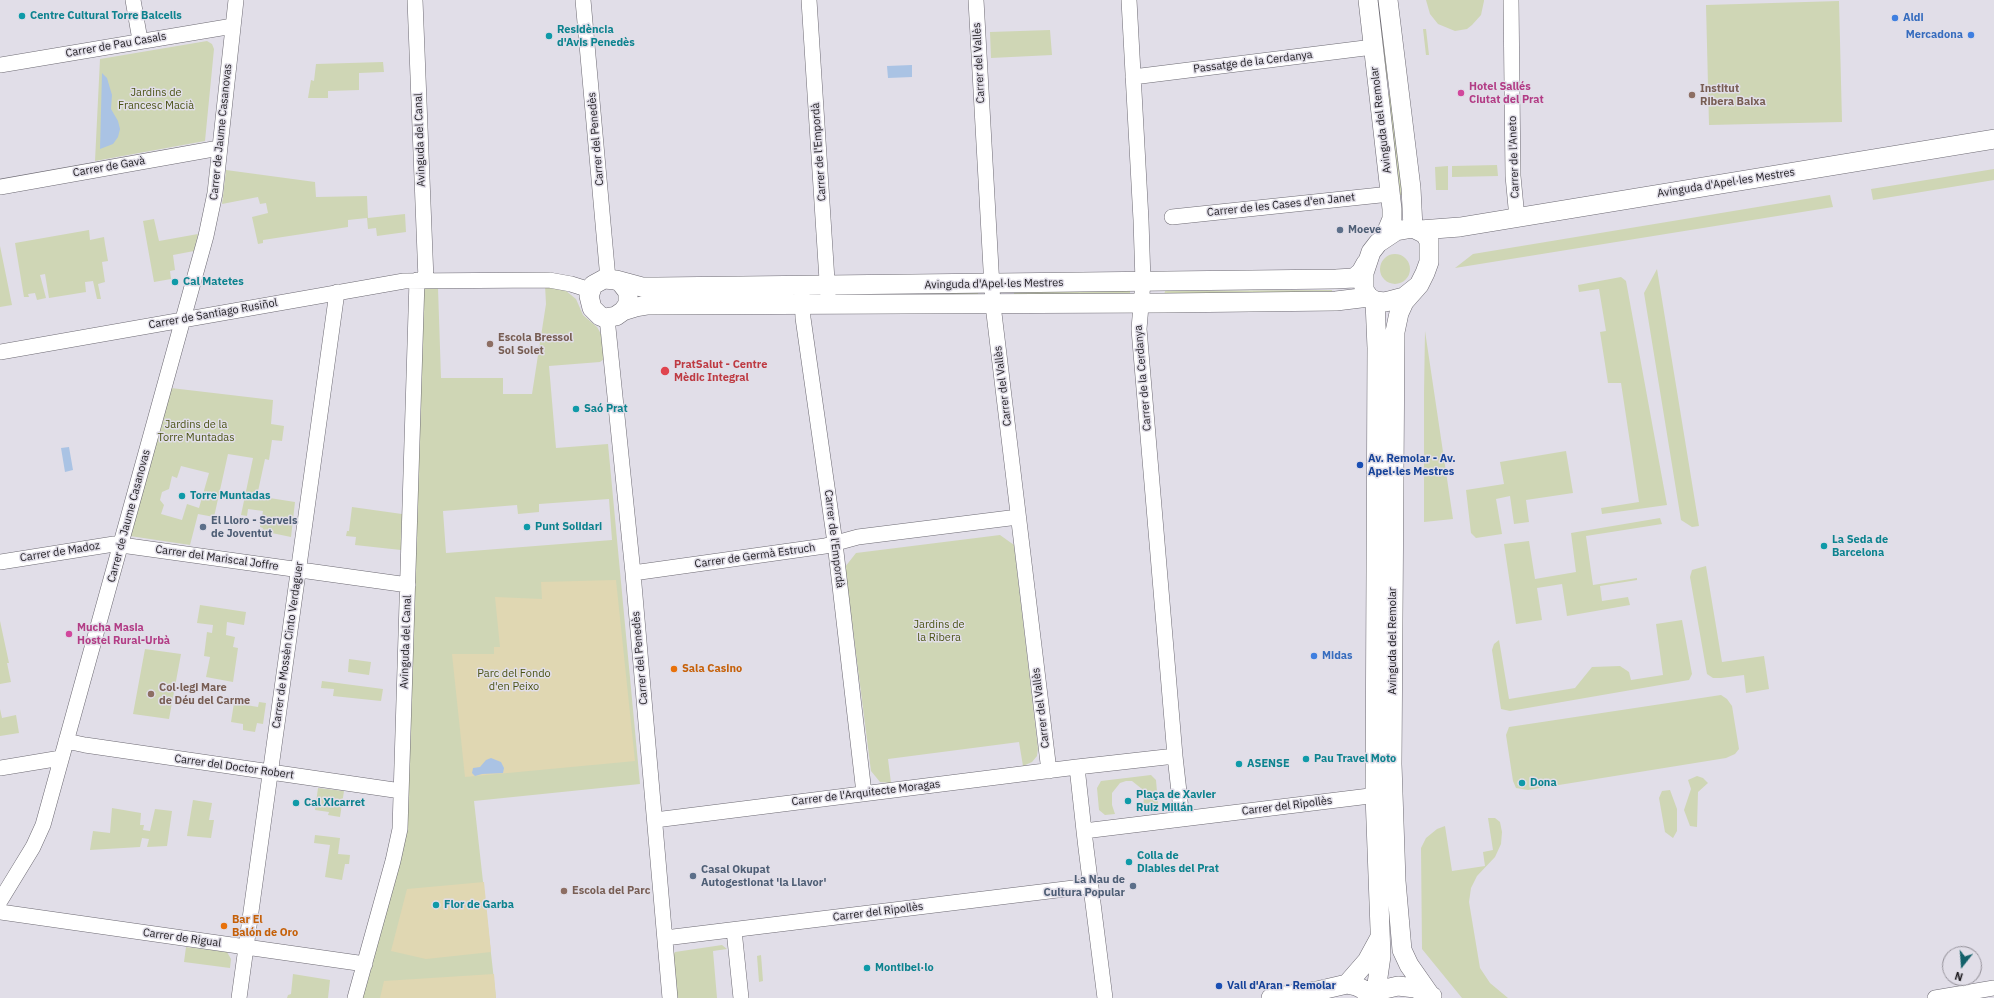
<!DOCTYPE html>
<html>
<head>
<meta charset="utf-8">
<style>
	body { margin:0 }
	#map { position:relative; width:1994px; height:998px; overflow:hidden; background:#e1dee8; font-family:"IBM Plex Sans",sans-serif }
	canvas { display:block }
	.north { position:absolute; left:1942px; top:946px; width:40px; height:40px; box-sizing:border-box; background:#e1dee8; border:1px solid #939098; border-radius:50%; rotate:197deg; font-size:11px; font-weight:700; line-height:16px; text-align:center; color:#1e1c20 }
	.north::after { content:''; display:block; margin:auto; width:14px; height:18px; background:#13616a; clip-path:polygon(50% 0,100% 100%,50% 72%,0 100%) }
</style>
</head>
<body>
<div id="map">
<canvas width="1994" height="998"></canvas>
<div class="north">N</div>
</div>
<script>
const context = document.querySelector('canvas').getContext('2d');
context.lineJoin = 'round';
function fill(path, color) { context.fillStyle = color; context.fill(path, 'evenodd'); }
const shape = rows => new Path2D(rows.map(r => 'M' + r).join(''));
function strokePath(path, color, width, dash) { context.strokeStyle = color; context.lineWidth = width; context.lineCap = dash ? 'butt' : 'round'; context.setLineDash(dash || []); context.stroke(path); }
function label(font, color, halo, rows, align = 'center') {
  context.font = font + ' "IBM Plex Sans",sans-serif'; context.lineWidth = 3; context.setLineDash([]); context.textBaseline = 'middle'; context.strokeStyle = halo; context.fillStyle = color; for (const [text, x, y, turn = 0] of rows) {
    context.save(); context.translate(x, y); context.rotate((+turn || 0) * Math.PI / 180); context.textAlign = isNaN(turn) ? turn : align; if (halo) context.strokeText(text, 0, 0); context.fillText(text, 0, 0); context.restore();
  }
}
fill(shape([
	[1426,0,1484,0,1484,1,1481,15,1472,25,1467,29,1455,31,1438,24,1430,14],
	[1839,1,1842,122,1709,125,1706,5],
	[1381,3,1390,79,1385,80,1377,4],
	[1423,29,1426,29,1429,55,1426,55],
	[1050,30,1052,55,991,58,990,32],
	[207,41,212,44,214,49,205,141,95,161,100,59],
	[383,62,384,72,359,73,359,90,328,91,328,98,308,98,311,80,314,81,316,64],
	[1387,94,1392,94,1403,195,1399,195],
	[1497,165,1498,176,1452,177,1452,166],
	[1448,166,1448,190,1436,190,1435,167],
	[1994,169,1994,180,1873,200,1871,189],
	[226,170,315,182,316,197,367,196,368,218,405,214,406,232,377,236,376,228,368,229,367,218,348,220,348,227,263,240,263,243,258,244,252,217,268,213,266,203,260,204,258,197,222,204],
	[1830,195,1833,207,1455,268,1473,254],
	[154,219,159,241,198,234,194,251,173,255,175,270,170,271,171,279,154,282,143,221],
	[89,230,90,240,104,237,105,244,108,261,102,262,105,282,98,284,101,299,97,299,93,281,85,282,86,292,49,298,45,274,40,275,46,298,37,300,35,293,28,294,29,297,24,297,15,243],
	[0,246,12,305,0,307],
	'1380 269a15 15 0 1 1 30 0a15 15 0 1 1-30 0Z',
	[1657,269,1699,526,1692,527,1681,520,1644,293],
	[1621,277,1626,281,1667,505,1602,514,1601,508,1639,502,1621,383,1608,383,1600,332,1606,331,1599,289,1579,292,1578,285],
	[545,285,560,286,576,299,583,315,597,327,601,334,604,359,600,362,549,366,556,448,608,444,640,784,474,801,496,998,350,998,394,827,419,288,438,288,441,378,503,378,503,394,532,394,546,304],
	[609,499,612,540,446,553,443,511,517,505,518,514,539,512,539,504],
	[1332,290,1332,294,1164,295,1165,291],
	[1014,291,1130,291,1130,296,1014,297],
	[978,292,978,297,854,298,855,293],
	[1425,331,1453,519,1424,522,1424,393],
	[171,388,273,400,271,424,284,426,282,441,272,440,269,460,265,459,257,496,295,502,291,537,262,531,263,528,260,527,263,511,248,509,247,516,241,515,253,458,228,454,214,517,198,514,190,545,130,536],
	[181,466,209,473,199,508,187,504,182,520,161,514,164,505,160,500,162,492,169,489,172,476,177,478],
	[1566,451,1573,493,1526,500,1529,522,1514,524,1510,496,1496,499,1502,534,1476,538,1471,533,1466,490,1504,484,1500,462],
	[352,507,402,514,401,550,355,545,356,537,346,536,347,531,349,531],
	[1660,518,1662,524,1586,536,1593,585,1637,578,1637,580,1600,586,1602,601,1628,597,1630,605,1567,616,1562,584,1537,588,1542,620,1516,624,1504,544,1529,541,1535,579,1576,572,1571,533],
	[1000,535,1014,545,1038,748,1037,756,1032,762,1023,766,1019,742,888,759,891,783,880,782,871,771,845,567,856,553],
	[1706,566,1722,662,1764,656,1769,689,1746,693,1744,675,1721,678,1713,678,1707,674,1690,577,1692,570],
	[200,605,246,612,244,625,227,622,226,635,235,637,233,647,238,648,233,682,206,677,210,657,204,656,207,632,212,633,213,625,197,623],
	[1682,620,1692,674,1689,680,1510,711,1501,709,1492,650,1494,644,1499,640,1509,699,1575,688,1592,667,1620,666,1629,672,1631,680,1663,675,1656,624],
	[0,621,9,663,7,663,11,682,0,684],
	[145,649,181,654,169,719,133,714],
	[349,659,371,662,369,675,348,672],
	[322,681,383,689,381,701,333,696,334,689,321,688],
	[1721,695,1727,699,1732,706,1739,749,1735,754,1726,758,1528,790,1516,788,1513,781,1506,735,1509,727],
	[259,702,266,703,263,724,257,723,255,732,243,730,243,724,231,722,234,703,258,707],
	[0,709,2,718,16,715,19,733,0,736],
	[1151,775,1156,780,1158,804,1154,809,1143,811,1144,795,1142,789,1132,781,1126,781,1120,783,1112,793,1112,805,1115,814,1105,815,1099,810,1097,788,1101,781],
	[1697,776,1703,778,1708,783,1698,792,1697,827,1690,826,1684,810,1691,789,1688,780],
	[318,788,344,791,340,817,328,815,329,812,315,810],
	[1670,790,1677,809,1677,831,1673,838,1665,832,1659,798,1662,791],
	[193,800,212,803,209,820,214,820,211,838,187,836],
	[112,808,141,813,140,825,144,825,143,830,150,831,155,809,172,811,167,846,147,847,149,839,142,838,140,847,90,850,93,831,110,833],
	[1488,818,1495,818,1500,822,1502,832,1501,844,1495,857,1477,876,1471,888,1469,902,1480,968,1490,983,1508,998,1462,998,1422,949,1421,848,1426,838,1437,829,1445,826,1452,871,1485,866,1483,852,1493,850],
	[315,835,340,838,338,854,350,855,349,864,345,864,342,880,325,877,330,845,314,843],
	[722,945,727,949,713,951,717,998,677,998,673,956,675,952],
	[186,947,227,952,231,959,230,968,184,962],
	[761,955,763,981,759,982,757,956],
	[293,974,330,980,328,998,287,998,288,995,291,994]
]), '#cfd6b5');
fill(shape([
	[616,580,635,761,465,777,452,654,494,654,494,647,500,647,495,597,542,599,541,582],
	[484,882,491,952,426,959,391,951,407,889],
	[494,974,496,998,380,998,384,981]
]), '#e0d7b2');
fill(shape([
	[912,65,912,77,888,78,887,66],
	[102,73,107,78,112,95,111,109,118,121,120,129,118,137,113,144,100,149],
	[69,447,73,470,65,472,61,448],
	[491,758,501,762,504,768,503,773,482,774,475,776,472,773,473,768,480,767,486,760]
]), '#aac3e4');
const minor = shape([
	[133,0,140,40],
	[415,0,426,280],
	[583,0,608,279],
	[809,0,828,296],
	[976,0,993,305,1049,771],
	[1129,0,1141,220,1143,282,1139,329,1175,756],
	[1511,0,1513,176,1517,218],
	[0,65,233,26],
	[1133,77,1373,47],
	[0,187,219,148],
	[1172,217,1390,194],
	[802,294,803,318,835,543,864,793],
	[607,318,633,573,670,998],
	[0,352,404,281,549,280,571,284,590,290],
	[0,562,114,544,408,585],
	[633,573,825,546,858,537,1018,517],
	[66,741,85,745,401,791],
	[0,768,61,758],
	[1182,819,1386,794],
	[655,820,1077,767],
	[1084,831,1182,819,1175,756,1077,767,1084,831,1086,848,1105,998],
	[0,901,33,847,43,825,206,236,215,193,236,0],
	[0,912,365,964],
	[734,930,741,998],
	[665,938,1090,886],
	[239,998,337,292],
	[355,998,393,861,400,829,417,280],
	[1935,998,1994,988]
]);
const tertiary = shape([
	[1368,0,1392,209,1392,219,1384,238],
	[1388,0,1411,188,1413,228],
	[1420,230,1460,227,1994,139],
	[616,280,621,283,628,292,628,304,623,311,616,316,605,318,600,316,592,308,589,296,593,285,604,279,616,280,642,287,657,287,1336,279,1354,278,1361,272,1366,263],
	[1419,285,1404,297,1385,302,1375,301,1369,297,1364,290,1364,273,1371,252,1378,243,1396,231,1413,228,1425,234,1429,241,1429,262,1425,273,1419,285,1404,302,1399,313,1395,332,1392,764,1396,881,1402,950,1409,965,1430,995],
	[1375,301,1377,348,1375,795,1381,956,1376,991],
	[623,311,636,307,648,305,1165,303,1336,301,1369,297],
	[1347,984,1367,961,1379,939],
	[1367,997,1376,991,1398,986,1415,988,1432,996],
	[1271,998,1317,991,1347,984,1356,986,1371,993]
]);
strokePath(minor, '#6d6a73', 16);
strokePath(tertiary, '#6d6a73', 20);
strokePath(minor, '#fff', 15);
strokePath(tertiary, '#fff', 19);
for (const [x, y, r, color] of [
	[22,16,4,"#0f9aa8"],
	[1895,18,4,"#3f7fe0"],
	[1971,35,4,"#3f7fe0"],
	[549,36,4,"#0f9aa8"],
	[1461,93,4,"#d1479c"],
	[1692,95,4,"#8d6e63"],
	[1340,230,4,"#5c6f8a"],
	[175,282,4,"#0f9aa8"],
	[490,344,4,"#8d6e63"],
	[665,371,5,"#e0444e"],
	[576,409,4,"#0f9aa8"],
	[1360,465,4,"#1a4fb4"],
	[182,496,4,"#0f9aa8"],
	[203,527,4,"#5c6f8a"],
	[527,527,4,"#0f9aa8"],
	[1824,546,4,"#0f9aa8"],
	[69,634,4,"#d1479c"],
	[1314,656,4,"#3f7fe0"],
	[674,669,4,"#e8710a"],
	[151,694,4,"#8d6e63"],
	[1306,759,4,"#0f9aa8"],
	[1239,764,4,"#0f9aa8"],
	[1522,783,4,"#0f9aa8"],
	[1128,801,4,"#0f9aa8"],
	[296,803,4,"#0f9aa8"],
	[1129,862,4,"#0f9aa8"],
	[693,876,4,"#5c6f8a"],
	[1133,886,4,"#5c6f8a"],
	[564,891,4,"#8d6e63"],
	[436,905,4,"#0f9aa8"],
	[224,926,4,"#e8710a"],
	[867,968,4,"#0f9aa8"],
	[1219,986,4,"#1a4fb4"]
]) { const dot = new Path2D(); dot.arc(x, y, r, 0, 2 * Math.PI); context.fillStyle = color; context.fill(dot); strokePath(dot, '#e1dee8', 1.5); }
label('bold 11px', '#0d838f', '#e1dee8', [
	["Centre Cultural Torre Balcells",30,16],
	["Residència",557,30],
	["d'Avis Penedès",557,43],
	["Cal Matetes",183,282],
	["Saó Prat",584,409],
	["Torre Muntadas",190,496],
	["Punt Solidari",535,527],
	["La Seda de",1832,540],
	["Barcelona",1832,553],
	["Pau Travel Moto",1314,759],
	["ASENSE",1247,764],
	["Dona",1530,783],
	["Plaça de Xavier",1136,795],
	["Ruiz Millán",1136,808],
	["Cal Xicarret",304,803],
	["Colla de",1137,856],
	["Diables del Prat",1137,869],
	["Flor de Garba",444,905],
	["Montibel·lo",875,968]
], 'left');
label('bold 11px', '#366cbe', '#e1dee8', [
	["Aldi",1903,18],
	["Mercadona",1963,35,"right"],
	["Midas",1322,656]
], 'left');
label('11px', '#1e1c20', '#e1dee8', [
	["Carrer de Pau Casals",116,45,-10],
	["Passatge de la Cerdanya",1253,62,-7],
	["Carrer del Vallès",979,63,-93],
	["Avinguda del Remolar",1381,120,-97],
	["Carrer de Jaume Casanovas",221,132,-84],
	["Carrer del Penedès",596,139,-95],
	["Avinguda del Canal",420,140,-92],
	["Carrer de l'Empordà",819,152,-94],
	["Carrer de l'Aneto",1514,157,-92],
	["Carrer de Gavà",109,167,-10],
	["Avinguda d'Apel·les Mestres",1726,183,-9],
	["Carrer de les Cases d'en Janet",1281,205,-6],
	["Avinguda d'Apel·les Mestres",994,284,-1],
	["Carrer de Santiago Rusiñol",213,314,-10],
	["Carrer de la Cerdanya",1143,378,-95],
	["Carrer del Vallès",1003,386,-97],
	["Carrer de Jaume Casanovas",129,516,-75],
	["Carrer de l'Empordà",834,539,83],
	["Carrer de Madoz",60,552,-9],
	["Carrer de Germà Estruch",755,556,-8],
	["Carrer del Mariscal Joffre",217,558,8],
	["Avinguda del Remolar",1393,641,-90],
	["Avinguda del Canal",406,642,-88],
	["Carrer de Mossèn Cinto Verdaguer",288,645,-82],
	["Carrer del Penedès",640,658,-95],
	["Carrer del Vallès",1041,708,-97],
	["Carrer del Doctor Robert",234,767,8],
	["Carrer de l'Arquitecte Moragas",866,793,-7],
	["Carrer del Ripollès",1287,806,-7],
	["Carrer del Ripollès",878,912,-7],
	["Carrer de Rigual",182,938,8]
]);
label('bold 11px', '#b23c85', '#e1dee8', [
	["Hotel Sallés",1469,87],
	["Ciutat del Prat",1469,100],
	["Mucha Masia",77,628],
	["Hostel Rural-Urbà",77,641]
], 'left');
label('bold 11px', '#785e54', '#e1dee8', [
	["Institut",1700,89],
	["Ribera Baixa",1700,102],
	["Escola Bressol",498,338],
	["Sol Solet",498,351],
	["Col·legi Mare",159,688],
	["de Déu del Carme",159,701],
	["Escola del Parc",572,891]
], 'left');
label('11px', '#4b5315', '#e1dee8', [
	["Jardins de",156,93],
	["Francesc Macià",156,106],
	["Jardins de la",196,425],
	["Torre Muntadas",196,438],
	["Jardins de",939,625],
	["la Ribera",939,638],
	["Parc del Fondo",514,674],
	["d'en Peixo",514,687]
]);
label('bold 11px', '#4e5e75', '#e1dee8', [
	["Moeve",1348,230],
	["El Lloro - Serveis",211,521],
	["de Joventut",211,534],
	["Casal Okupat",701,870],
	["Autogestionat 'la Llavor'",701,883],
	["La Nau de",1125,880,"right"],
	["Cultura Popular",1125,893,"right"]
], 'left');
label('bold 11px', '#be3a42', '#e1dee8', [
	["PratSalut - Centre",674,365],
	["Mèdic Integral",674,378]
], 'left');
label('bold 11px', '#164399', '#e1dee8', [
	["Av. Remolar - Av.",1368,459],
	["Apel·les Mestres",1368,472],
	["Vall d'Aran - Remolar",1227,986]
], 'left');
label('bold 11px', '#c56008', '#e1dee8', [
	["Sala Casino",682,669],
	["Bar El",232,920],
	["Balón de Oro",232,933]
], 'left');
</script>
</body>
</html>
